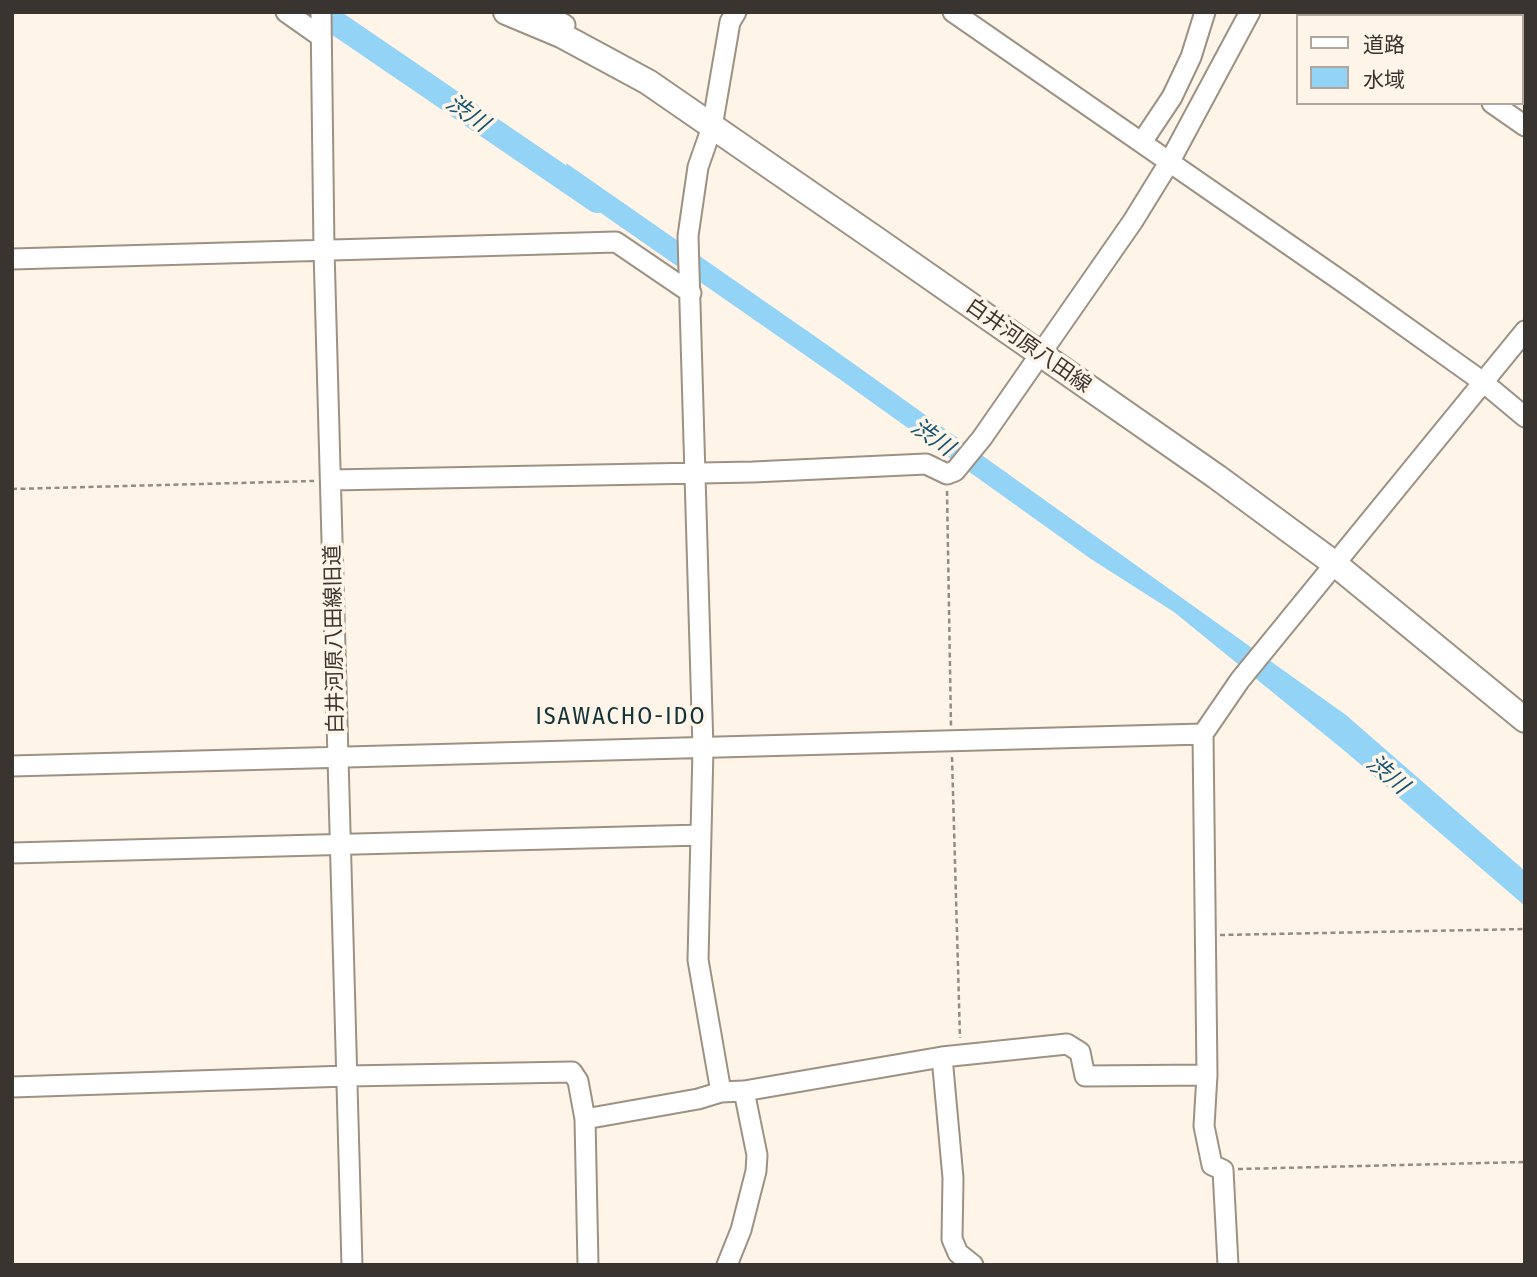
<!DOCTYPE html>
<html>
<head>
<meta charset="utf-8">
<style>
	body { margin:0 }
	#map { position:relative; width:1537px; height:1277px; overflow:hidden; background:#fef4e8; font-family:"Fira Sans Condensed","Noto Sans JP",sans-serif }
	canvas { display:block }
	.frame { position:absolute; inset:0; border:14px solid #39342f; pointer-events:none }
	.legend { position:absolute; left:1296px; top:14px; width:228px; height:91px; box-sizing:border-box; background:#fef4e8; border:2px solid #afa79e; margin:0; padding:9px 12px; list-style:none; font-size:21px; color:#39342f }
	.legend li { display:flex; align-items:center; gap:14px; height:35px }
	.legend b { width:35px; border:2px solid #afa79e }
</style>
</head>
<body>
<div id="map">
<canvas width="1537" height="1277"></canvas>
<div class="frame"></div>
<ul class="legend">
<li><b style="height:9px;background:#fff"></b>道路</li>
<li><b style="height:19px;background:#93d3f6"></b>水域</li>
</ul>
</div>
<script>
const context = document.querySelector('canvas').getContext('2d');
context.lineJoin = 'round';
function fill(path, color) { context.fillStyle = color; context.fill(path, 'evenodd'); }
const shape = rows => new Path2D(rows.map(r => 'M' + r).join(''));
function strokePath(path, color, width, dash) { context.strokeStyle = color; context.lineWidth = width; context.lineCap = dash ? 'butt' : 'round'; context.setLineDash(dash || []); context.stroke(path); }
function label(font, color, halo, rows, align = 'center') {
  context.font = font + ' "Fira Sans Condensed","Noto Sans JP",sans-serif'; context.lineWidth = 7; context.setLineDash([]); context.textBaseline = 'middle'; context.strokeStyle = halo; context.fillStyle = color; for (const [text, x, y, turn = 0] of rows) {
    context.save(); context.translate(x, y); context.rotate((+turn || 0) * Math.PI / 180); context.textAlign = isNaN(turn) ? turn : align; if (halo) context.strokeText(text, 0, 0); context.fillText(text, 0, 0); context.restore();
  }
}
fill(shape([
	[566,163,826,344,1346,715,1525,871,1525,906,1346,752,1174,612,1091,559,838,378,572,193]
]), '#93d3f6');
strokePath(shape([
	[320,12,597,201]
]), '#93d3f6', 24);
const minor = shape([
	[286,12,320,36],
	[321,12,324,250,352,1265],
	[543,12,565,25,561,35],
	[953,12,1347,285,1483,382,1525,417],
	[1362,12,1367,16],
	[1492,103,1525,126],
	[1142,142,1172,97,1191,57,1205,12],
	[12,259,616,242,691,293],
	[331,480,753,472,926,464,947,474,955,471,982,438,1133,221,1170,161,1250,12],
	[12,766,1203,734],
	[12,853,701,835],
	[942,1057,953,1178,952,1239,958,1253,973,1265],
	[12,1087,347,1076,572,1072,578,1081,585,1119,588,1265],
	[721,1092,698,960,703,749,688,236,698,167,712,127,730,22,736,12],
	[585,1119,698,1099,721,1092,744,1091,942,1057,1067,1044,1080,1052,1085,1076,1207,1075],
	[727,1265,741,1230,756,1171,757,1155,744,1091],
	[1228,1265,1223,1170,1212,1165,1204,1126,1207,1075,1203,734,1240,680,1525,331]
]);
const major = shape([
	[506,12,561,35,648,82,877,240,1217,477,1335,564,1525,720]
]);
strokePath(minor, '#9d9184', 23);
strokePath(major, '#9d9184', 28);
strokePath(shape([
	[12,489,314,481],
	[947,491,951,726],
	[952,757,960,1038],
	[1220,935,1525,929],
	[1238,1169,1525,1162]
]), '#938c84', 2.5, [5, 3.5]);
strokePath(minor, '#fff', 19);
strokePath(major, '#fff', 24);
label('21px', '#39342f', '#fef4e8', [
	["白井河原八田線",1028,346,35],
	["白井河原八田線旧道",335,639,-91]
]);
label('italic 23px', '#125371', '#fef4e8', [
	["渋川",467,114,35],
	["渋川",932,438,35],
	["渋川",1387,775,40]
]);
context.letterSpacing = '2px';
label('24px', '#123339', '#fef4e8', [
	["ISAWACHO-IDO",621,717]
]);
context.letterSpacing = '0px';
</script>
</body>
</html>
